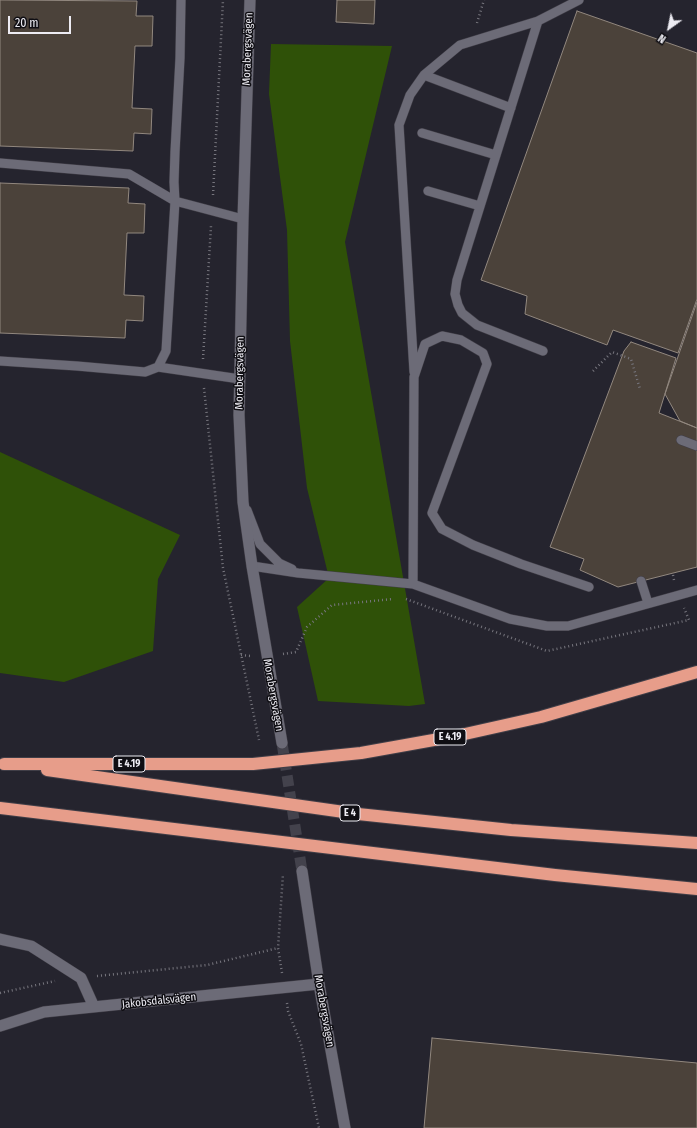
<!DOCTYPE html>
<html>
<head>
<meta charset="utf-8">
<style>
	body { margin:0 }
	#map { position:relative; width:697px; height:1128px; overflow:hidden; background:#25242e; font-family:"Fira Sans Condensed",sans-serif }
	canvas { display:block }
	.north { position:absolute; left:649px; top:8px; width:40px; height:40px; -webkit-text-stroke:3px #0f0e13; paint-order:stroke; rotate:213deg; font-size:11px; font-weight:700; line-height:16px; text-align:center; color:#edecf3 }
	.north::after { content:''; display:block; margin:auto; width:14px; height:18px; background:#edecf3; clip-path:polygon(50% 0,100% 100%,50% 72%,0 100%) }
	.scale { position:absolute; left:8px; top:16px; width:63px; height:18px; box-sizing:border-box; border:2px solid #edecf3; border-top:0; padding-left:5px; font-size:12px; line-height:14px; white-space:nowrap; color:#edecf3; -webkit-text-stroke:3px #0f0e13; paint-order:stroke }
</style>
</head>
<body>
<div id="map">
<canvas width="697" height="1128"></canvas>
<div class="north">N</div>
<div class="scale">20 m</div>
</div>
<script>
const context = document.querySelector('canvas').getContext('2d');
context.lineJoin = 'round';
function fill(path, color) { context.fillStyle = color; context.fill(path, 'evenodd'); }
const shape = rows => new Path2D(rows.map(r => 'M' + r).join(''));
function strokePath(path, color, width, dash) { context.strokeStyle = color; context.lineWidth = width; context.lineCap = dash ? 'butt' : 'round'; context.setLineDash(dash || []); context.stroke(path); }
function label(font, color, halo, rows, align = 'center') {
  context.font = font + ' "Fira Sans Condensed",sans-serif'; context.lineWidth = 3; context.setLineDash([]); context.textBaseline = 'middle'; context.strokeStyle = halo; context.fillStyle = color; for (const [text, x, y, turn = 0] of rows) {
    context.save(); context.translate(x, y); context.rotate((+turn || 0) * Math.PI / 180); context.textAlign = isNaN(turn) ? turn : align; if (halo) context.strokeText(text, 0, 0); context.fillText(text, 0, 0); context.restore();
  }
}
fill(shape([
	[271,44,392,46,345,242,425,704,409,706,318,701,297,607,329,578,307,488,290,341,287,230,269,94],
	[0,452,180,535,158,579,153,651,64,682,0,673]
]), '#2f5108');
const building = shape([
	[0,0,137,1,136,16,153,16,152,46,135,46,132,108,152,109,151,134,134,133,133,151,0,146,0,0],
	[337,0,375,0,374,24,336,22,337,0],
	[577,11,697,53,697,299,678,353,613,330,607,345,525,314,527,296,481,280,577,11],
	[0,183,129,188,128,203,145,204,144,233,127,233,124,295,144,296,143,321,126,320,125,338,0,333,0,183],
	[697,302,697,428,680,421,665,394,697,302],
	[631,342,676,358,659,413,697,428,697,567,618,587,580,570,584,559,550,547,624,351,631,342],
	[432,1038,697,1063,697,1128,424,1128,432,1038]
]);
fill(building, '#4b423a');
strokePath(building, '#92887f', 1);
strokePath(shape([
	[282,743,302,871]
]), '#43424c', 11, [11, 5.5]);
const service = shape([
	[538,21,457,280,455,294,458,305,462,313,477,325,543,351],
	[424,75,511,108],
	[422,133,496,155],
	[0,163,129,174,175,201,243,219],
	[428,191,480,206],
	[0,361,77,366,145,372,158,367,166,351,175,201,174,182,175,152,180,58,181,0],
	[158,367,240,379],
	[414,372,399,125,410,95,424,75,460,45,538,21,579,0],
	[681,440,697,446],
	[247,510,260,544,279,563,292,569],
	[252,566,298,573,413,584,510,619,547,626,568,626,697,590],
	[641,581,648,603],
	[413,584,414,377,425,344,442,336,461,340,483,353,487,364,432,513,442,529,473,545,521,564,589,587]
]);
const minor = shape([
	[0,939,31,946,81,978,94,1007],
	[0,1026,44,1012,319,984]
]);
const tertiary = shape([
	[250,0,243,219,239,415,243,502,252,566,282,743],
	[302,871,319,984,345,1128]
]);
const motorway = shape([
	[4,764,253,764,361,753,456,736,541,717,697,672],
	[47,770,358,814,511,830,697,843],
	[0,808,555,875,697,889]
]);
strokePath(service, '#403e47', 10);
strokePath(minor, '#403e47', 12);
strokePath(tertiary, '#403e47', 12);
strokePath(motorway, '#403e47', 14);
strokePath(shape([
	[477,23,484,0],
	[213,195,223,0],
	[203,359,211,226],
	[593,371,612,352,631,359,640,389],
	[204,388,223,568,259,740],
	[673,575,674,580],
	[406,599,547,651,689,620,684,608],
	[283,654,296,652,307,627,332,605,393,599],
	[241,655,251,656],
	[282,973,278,948,283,874],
	[97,976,207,965,278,948],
	[0,993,55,981],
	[287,1003,288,1011,301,1044,319,1128]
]), '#77767e', 2.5, [1, 3]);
strokePath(service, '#6c6b77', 9);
strokePath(minor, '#6c6b77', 11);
strokePath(tertiary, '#6c6b77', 11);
strokePath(motorway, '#e79d8a', 12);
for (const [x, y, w] of [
	[450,737,32],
	[129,764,32],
	[350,813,20]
]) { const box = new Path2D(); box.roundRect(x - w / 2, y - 8, w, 16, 3); context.fillStyle = '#0f0e13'; context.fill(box); strokePath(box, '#edecf3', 1); }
label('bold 10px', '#edecf3', null, [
	["E 4.19",450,737],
	["E 4.19",129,764],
	["E 4",350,813]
]);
label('11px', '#edecf3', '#0f0e13', [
	["Morabergsvägen",248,49,-88],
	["Morabergsvägen",240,373,-89],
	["Morabergsvägen",273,695,80],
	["Jakobsdalsvägen",159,1001,-6],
	["Morabergsvägen",324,1011,80]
]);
</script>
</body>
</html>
